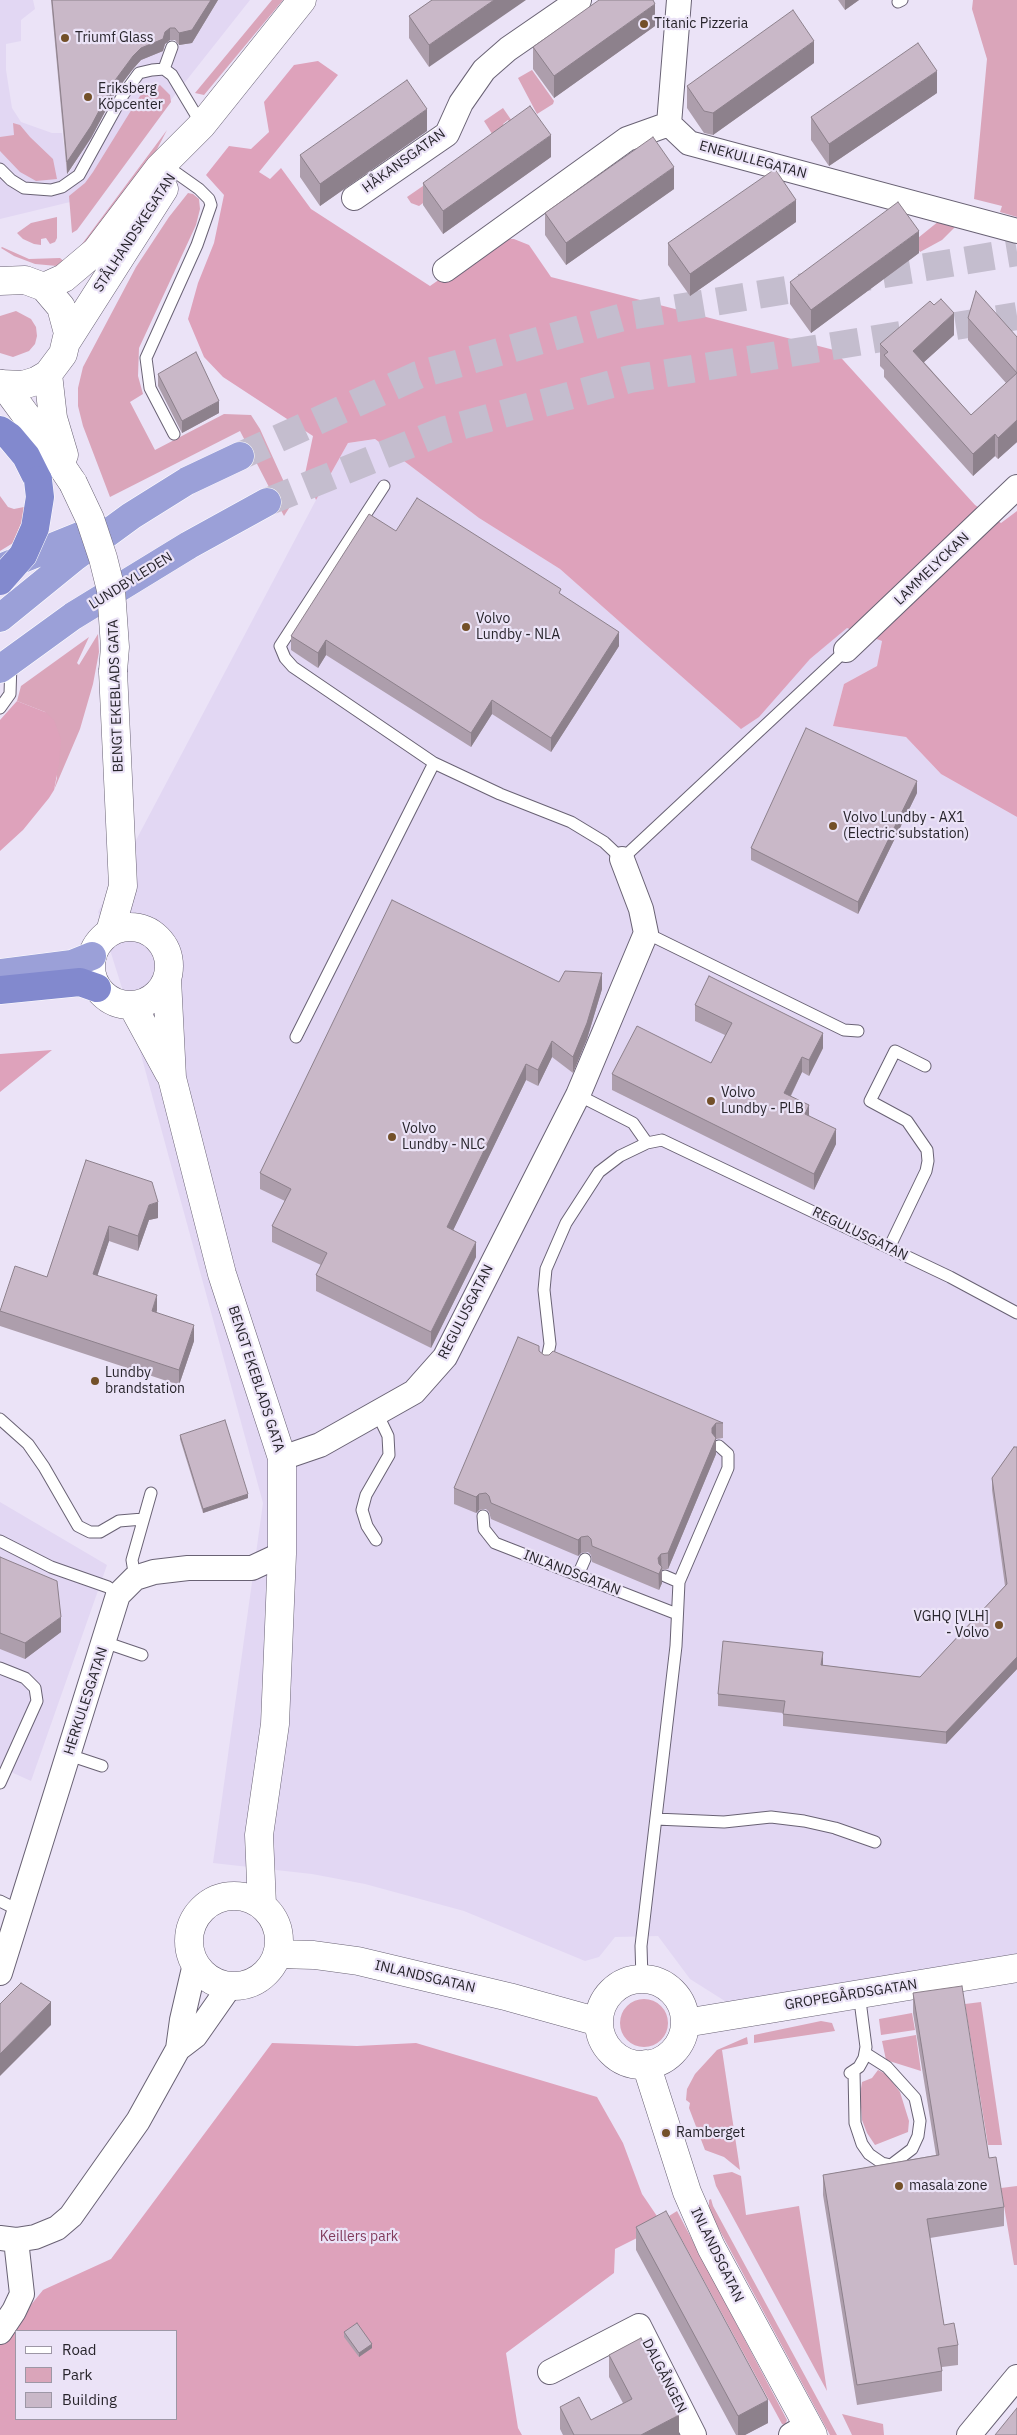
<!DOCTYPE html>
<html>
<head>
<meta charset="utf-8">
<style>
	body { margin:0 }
	#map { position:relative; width:1017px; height:2435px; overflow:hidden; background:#ebe3f7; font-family:"IBM Plex Sans",sans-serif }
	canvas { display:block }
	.legend { position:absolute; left:15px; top:2330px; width:162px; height:90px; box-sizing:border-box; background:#ebe3f7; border:1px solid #9d97a6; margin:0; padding:6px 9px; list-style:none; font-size:15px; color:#28252c }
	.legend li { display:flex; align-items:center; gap:10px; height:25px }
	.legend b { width:25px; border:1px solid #9d97a6 }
</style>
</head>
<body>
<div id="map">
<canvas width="1017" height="2435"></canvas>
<ul class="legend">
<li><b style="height:6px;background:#fff"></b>Road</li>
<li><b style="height:14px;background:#daa5ba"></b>Park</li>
<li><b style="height:14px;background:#c9b8c8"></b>Building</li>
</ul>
</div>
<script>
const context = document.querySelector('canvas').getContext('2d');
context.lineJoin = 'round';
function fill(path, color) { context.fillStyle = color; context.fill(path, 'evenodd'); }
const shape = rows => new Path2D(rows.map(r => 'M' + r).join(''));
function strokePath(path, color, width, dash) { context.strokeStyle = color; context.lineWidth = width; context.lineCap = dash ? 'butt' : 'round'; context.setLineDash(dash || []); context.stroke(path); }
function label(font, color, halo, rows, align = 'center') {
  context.font = font + ' "IBM Plex Sans",sans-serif'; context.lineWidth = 4.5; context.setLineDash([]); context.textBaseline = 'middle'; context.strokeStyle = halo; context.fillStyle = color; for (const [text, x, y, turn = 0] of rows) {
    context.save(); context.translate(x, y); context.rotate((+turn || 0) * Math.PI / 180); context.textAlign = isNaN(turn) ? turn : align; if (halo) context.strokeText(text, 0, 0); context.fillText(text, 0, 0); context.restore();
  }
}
fill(shape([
	[0,0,33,0,35,9,21,20,21,41,6,44,6,70,12,108,21,122,52,133,62,133,68,174,141,60,172,47,192,43,218,0,250,0,95,196,0,219],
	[375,439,479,518,560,569,740,728,810,659,847,627,882,641,877,666,844,684,833,726,906,737,941,774,1017,817,1017,1958,728,2003,690,1979,658,1936,615,1937,599,1957,585,1961,464,1911,365,1884,312,1874,213,1863,263,1503,128,1007,98,912,316,500,348,443],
	[0,1502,107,1565,31,1781,0,1767]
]), '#e2d7f3');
fill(shape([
	[272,0,283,0,204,95,195,93],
	[973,0,1017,0,1017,217,1000,212,1002,206,974,199,987,59,972,9],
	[532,70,554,101,553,104,537,114,518,78],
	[160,85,170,95,171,102,77,230,72,233,69,196,85,183,93,172,140,96,146,89],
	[503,108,514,124,512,125,508,120,503,124,513,138,419,206,411,203,407,197,494,137,484,121],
	[13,123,20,125,30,137,53,159,57,179,36,181,29,177,20,172,0,151,0,137,14,135],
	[167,130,154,155,83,250,79,248],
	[188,193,193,194,199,199,200,209,196,225,139,348,138,376,143,394,130,402,155,450,224,414,251,415,260,429,293,502,284,516,240,431,110,497,83,426,78,406,78,388,83,367,136,267,169,217],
	[57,217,57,238,55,242,50,244,46,238,41,239,41,245,34,244,23,239,17,233,31,223],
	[939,221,957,225,942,240,920,252,913,242],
	[2,247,29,259,60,258,66,263,57,266,35,264,14,256,1,248],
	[16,311,31,319,36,327,37,336,35,344,29,351,13,357,0,353,0,316],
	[0,496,8,507,14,509,24,507,25,514,13,543,0,551],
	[98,634,99,652,93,684,80,729,54,790,57,778,45,712,17,701,21,686,89,637,77,663,79,665],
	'620 2023a24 24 0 1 1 48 0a24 24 0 1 1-48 0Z',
	[981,2002,1002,2145,988,2145,965,2004],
	[912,2013,915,2030,881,2035,879,2019],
	[821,2021,832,2023,835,2031,754,2043,754,2035],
	[916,2035,921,2071,886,2060,882,2041],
	[747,2037,748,2044,722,2050,740,2170,724,2157,705,2150,689,2108,690,2103,686,2100,687,2089,695,2074,717,2050],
	[878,2070,886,2074,900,2092,909,2121,908,2132,875,2145,867,2133,862,2120,860,2095,862,2082,872,2078],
	[732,2172,741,2176,746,2215,799,2206,827,2391,716,2186,713,2175],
	[1017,2186,1017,2265,1014,2265,1001,2188],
	[711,2199,713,2206,837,2435,830,2435,713,2218,709,2209,709,2200],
	[677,2211,787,2420,785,2425,782,2424,669,2216],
	[842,2414,883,2424,884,2435,852,2435]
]), '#daa5ba');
fill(shape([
	[318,61,338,75,259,172,270,179,281,168,311,209,430,286,490,244,502,239,514,239,529,245,551,277,834,350,975,505,1001,523,1017,511,1017,817,941,774,906,737,833,726,844,684,877,666,882,641,847,628,810,659,759,717,741,729,560,569,479,518,375,439,348,443,316,500,305,474,313,436,223,377,204,357,188,319,198,283,214,243,224,195,206,175,229,146,251,149,269,132,264,102,294,65],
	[17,701,45,712,54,720,61,739,59,764,54,790,49,798,23,830,0,851,0,720],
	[52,1050,0,1092,0,1054],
	[272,2043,357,2046,416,2043,597,2097,623,2143,642,2194,663,2225,615,2249,614,2273,506,2353,518,2428,522,2435,0,2435,0,2343,43,2290,111,2259],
	[16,2331,176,2331,176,2419,16,2419]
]), '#dea2bb');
strokePath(shape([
	[240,456,418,375,623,317,1017,252],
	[267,502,445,430,630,379,1017,316]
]), '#c4bdce', 28, [28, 14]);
const service = shape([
	[898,2,902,0],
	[164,69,172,47],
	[0,169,11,180,24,188,51,190,62,187,79,175,123,95,139,73,152,70,164,69,172,75,202,125],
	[174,434,150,388,146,358,197,245,211,205,209,199,199,189,175,172],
	[384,486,280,646,285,658,293,667,434,763,500,794,571,822,604,842,622,859,846,650],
	[0,708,10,694,11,663],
	[646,933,844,1030,858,1031],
	[296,1037,434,763],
	[578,1095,633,1123,647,1143],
	[889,1248,926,1171,928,1161,927,1150,907,1121,870,1101,895,1051,925,1066],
	[546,1364,550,1344,544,1290,546,1269,566,1223,599,1172,620,1156,647,1143,662,1140,950,1277,1017,1313],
	[0,1419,28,1444,44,1467,78,1526,90,1532,100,1532,119,1521,143,1519],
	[483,1516,484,1529,495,1543,677,1614],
	[376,1540,367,1526,362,1510,366,1495,389,1455,388,1436,377,1413],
	[0,1541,51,1567,108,1587,118,1595],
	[578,1575,585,1559],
	[665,1576,679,1582],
	[135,1578,132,1560,151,1493],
	[104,1642,142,1655],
	[0,1668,25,1678,35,1688,37,1701,0,1783],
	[69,1755,102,1766],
	[656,1819,724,1822,771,1817,804,1821,835,1828,875,1842],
	[0,1901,20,1911],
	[642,1979,641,1946,676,1646,679,1582,728,1468,728,1454,719,1446],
	[854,2071,855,2123,862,2144,869,2154,882,2163,891,2165,912,2149,918,2136,920,2121,915,2098,887,2067,865,2053],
	[850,2073,859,2067,864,2058,866,2047,859,1993]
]);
const minor = shape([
	[669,124,679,0],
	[354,198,447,134,461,103,484,70,508,49,579,0],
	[445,270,627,139,669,124,689,143,1017,231],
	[846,650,1017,487],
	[282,1458,320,1445,414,1392,445,1357,578,1095,646,933,641,909,622,859],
	[0,1973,118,1595,135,1578,154,1572,188,1568,252,1568,282,1554],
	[178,2049,182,2020,195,1964],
	[0,2238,16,2240,35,2237,57,2228,71,2216,138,2121,178,2049,195,2036,230,1986],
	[0,2332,14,2311,22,2294,16,2240],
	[550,2372,639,2326,694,2435],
	[791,2435,808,2425],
	[969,2435,1017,2377]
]);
const tertiary = shape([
	[0,281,25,280,44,287,61,307,68,333,63,354,48,374,36,381,23,385,0,384],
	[44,287,64,278,96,251,159,168,202,125,302,0],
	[67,341,164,189],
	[48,374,53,418,64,455],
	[3,384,42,437,73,483],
	'91 966a39 39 0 1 1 78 0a39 39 0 1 1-78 0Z',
	[110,932,123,886,113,671],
	[167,979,172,1078,222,1274,282,1458,282,1554,275,1724,259,1835,262,1905],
	[132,1005,169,1073],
	'189 1941a45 45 0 1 1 90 0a45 45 0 1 1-90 0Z',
	[278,1954,314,1955,358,1961,509,1997,599,2022],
	'599 2022a43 43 0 1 1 86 0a43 43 0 1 1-86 0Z',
	[685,2023,1017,1968],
	[646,2064,687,2192,711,2247,813,2435]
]);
const trunk = shape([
	[5,566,97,529],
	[0,618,75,557,131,516,187,481,240,456],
	[0,669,73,616,189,545,267,502],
	[0,973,72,964,92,956]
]);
const motorway = shape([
	[0,430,10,437,26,456,38,480],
	[0,990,80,982,97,988]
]);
strokePath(service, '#696274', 13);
strokePath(minor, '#696274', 26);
strokePath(tertiary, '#696274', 29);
strokePath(trunk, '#fff', 29);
strokePath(motorway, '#fff', 29);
strokePath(service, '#fff', 11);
strokePath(minor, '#fff', 24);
strokePath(tertiary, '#fff', 28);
strokePath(trunk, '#9ba0d8', 28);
strokePath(motorway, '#8289ce', 28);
const tertiaryBridge = shape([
	[73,483,90,519,103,558,111,590,115,647,113,671]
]);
const motorwayBridge = shape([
	[0,581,23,555,35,528,40,497,38,480]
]);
strokePath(tertiaryBridge, '#696274', 29, []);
strokePath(motorwayBridge, '#fff', 29, []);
strokePath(tertiaryBridge, '#fff', 28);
strokePath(motorwayBridge, '#8289ce', 28);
fill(shape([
	[51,0,218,0,192,43,179,45,175,40,170,40,165,44,163,51,141,60,133,69,116,91,91,138,67,174],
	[432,0,429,67,409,38,409,16],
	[838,0,859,0,845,10],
	[655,26,554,98,533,69,533,47],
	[814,63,713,135,704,133,687,108,687,86],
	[937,93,829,166,811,140,811,117],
	[427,131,320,206,300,177,300,155],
	[551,157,443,234,423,205,423,183],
	[674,189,566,265,545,235,545,213],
	[796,222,690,296,668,265,668,243],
	[919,253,811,333,790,304,790,282],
	[934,305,954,335,924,362,971,415,1006,383,968,340,968,318,1017,337,1017,442,998,459,995,456,973,476,884,377,884,370,880,366,880,344],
	[158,374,219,413,182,433,158,386],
	[396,531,561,595,619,646,551,752,492,714,471,747,326,655,318,668,291,650,291,636],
	[917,793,858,914,751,860,751,848],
	[559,982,602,989,587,1039,573,1073,552,1057,538,1086,526,1080,453,1230,476,1257,431,1348,316,1291,316,1275,321,1265,272,1242,272,1226,285,1201,260,1189,260,1173],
	[695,1005,823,1048,809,1076,802,1072,791,1096,836,1144,814,1190,612,1090,612,1074,711,1063,725,1035,695,1021],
	[86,1160,158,1218,149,1220,138,1251,109,1241,97,1275,157,1310,156,1313,194,1341,179,1385,0,1326,0,1311,47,1277],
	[539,1351,544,1355,723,1423,723,1438,716,1439,716,1454,668,1569,662,1570,662,1583,659,1590,592,1562,591,1555,588,1552,581,1553,578,1556,491,1519,489,1512,486,1509,479,1510,476,1513,454,1504,454,1488],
	[180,1435,248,1498,203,1513,180,1439],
	[1014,1447,1017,1669,946,1744,783,1726,783,1713,718,1706,718,1694,822,1665,920,1677,1005,1586,992,1490,992,1478],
	[0,1557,61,1632,25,1659,0,1649],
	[913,1993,989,2158,1004,2207,1004,2226,930,2238,944,2325,958,2345,958,2365,942,2367,942,2391,857,2405,823,2195,823,2175,936,2155,913,2013],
	[636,2227,768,2423,745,2435,736,2435,636,2250],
	[344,2332,372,2348,359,2357,344,2337],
	[609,2355,679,2435,563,2435,560,2429,560,2407,591,2420,623,2403,609,2377]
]), '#ad9eac');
fill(shape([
	[211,0,218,0,192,43,179,45,179,33],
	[494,0,526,0,429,67,429,45],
	[845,0,859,0,845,10],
	[655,4,655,26,554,98,554,76],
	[170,28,170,40,165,44,163,51,141,60,133,69,116,91,91,138,67,174,67,162,116,79,133,56,141,48],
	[814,41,814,63,713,135,713,113],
	[937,71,937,93,829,166,829,144],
	[427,109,427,131,320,206,320,184],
	[551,135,551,157,443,234,443,211],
	[674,167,674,189,566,265,566,243],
	[796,200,796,222,690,296,690,274],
	[919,231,919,253,811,333,811,310],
	[954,313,954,335,913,372,913,351],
	[219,401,219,413,182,433,182,421],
	[1017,420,1017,442,998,459,998,438],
	[995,434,995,456,973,476,973,454],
	[619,632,619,646,551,752,551,738],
	[326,640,326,655,318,668,318,653],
	[492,700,492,714,471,747,471,733],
	[917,781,917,793,858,914,858,902],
	[602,973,602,989,587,1039,573,1073,573,1057],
	[823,1033,823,1048,809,1076,809,1060],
	[552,1041,552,1057,538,1086,538,1070],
	[802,1057,802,1072,784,1109,784,1093],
	[526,1064,526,1080,447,1243,447,1227],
	[809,1105,809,1121,805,1114],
	[836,1129,836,1144,814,1190,814,1174],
	[158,1202,158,1218,149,1220,138,1251,138,1236,149,1205],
	[109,1226,109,1241,93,1289,93,1274],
	[476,1242,476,1257,431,1348,431,1332],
	[157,1295,157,1310,152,1327,152,1311],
	[194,1325,194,1341,179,1385,179,1370],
	[716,1423,716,1454,668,1569,668,1553,712,1444,712,1428],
	[248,1494,248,1498,203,1513,203,1509],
	[479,1494,479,1510,476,1513,476,1497],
	[581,1537,581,1553,578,1556,578,1540],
	[661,1554,662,1583,659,1590,658,1558],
	[61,1617,61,1632,25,1659,25,1643],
	[823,1652,823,1664,821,1677,821,1665],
	[1017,1657,1017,1669,946,1744,946,1732],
	[51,2002,51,2025,0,2076,0,2054],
	[372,2344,372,2348,359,2357,359,2353],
	[768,2400,768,2423,745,2435,738,2435,738,2416],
	[679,2415,679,2435,641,2435]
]), '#8d818c');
const building = shape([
	[52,0,211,0,192,30,179,33,175,28,170,28,165,32,163,39,141,48,133,56,116,79,91,126,67,162,52,0],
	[432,0,494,0,429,45,409,16,432,0],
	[599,0,653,0,655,4,554,76,533,47,599,0],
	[793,10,814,41,713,113,704,111,687,86,793,10],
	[918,43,937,71,829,144,811,117,918,43],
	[407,80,427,109,320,184,300,155,407,80],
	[530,106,551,135,443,211,423,183,530,106],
	[653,137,674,167,566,243,545,213,653,137],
	[775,169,796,200,690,274,668,243,775,169],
	[898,202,919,231,811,310,790,282,898,202],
	[976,291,1017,337,1017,373,968,318,976,291],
	[941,299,954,313,913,351,971,415,1017,373,1017,420,998,438,995,434,973,454,884,355,888,352,880,344,930,301,934,305,941,299],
	[196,352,219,401,182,421,158,374,196,352],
	[417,498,561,589,559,593,619,632,551,738,492,700,471,733,326,640,318,653,291,636,369,514,396,531,417,498],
	[806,728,917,781,858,902,751,848,806,728],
	[392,900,559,982,565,971,602,973,587,1023,573,1057,552,1041,538,1070,526,1064,447,1227,476,1242,431,1332,316,1275,327,1253,272,1226,291,1189,260,1173,392,900],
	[709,976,823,1033,809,1060,802,1057,784,1093,809,1105,805,1114,836,1129,814,1174,612,1074,637,1026,711,1063,732,1023,695,1005,709,976],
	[86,1160,152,1182,158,1202,149,1205,138,1236,109,1226,93,1274,157,1295,152,1311,194,1325,179,1370,0,1311,15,1266,47,1277,86,1160],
	[518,1337,539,1346,539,1351,544,1355,549,1355,553,1351,723,1423,716,1423,712,1428,712,1433,716,1438,668,1553,661,1554,658,1558,659,1564,662,1567,659,1574,592,1546,591,1539,588,1536,581,1537,578,1540,491,1503,489,1496,486,1493,479,1494,476,1497,454,1488,518,1337],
	[225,1420,248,1494,203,1509,180,1435,225,1420],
	[1014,1447,1017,1447,1017,1657,946,1732,783,1714,785,1701,718,1694,723,1641,823,1652,821,1665,920,1677,1007,1584,992,1478,1014,1447],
	[0,1557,57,1581,61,1617,25,1643,0,1633,0,1557],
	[21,1983,51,2002,0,2054,0,2004,21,1983],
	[962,1986,989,2158,996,2157,1004,2207,927,2219,944,2325,954,2323,958,2345,938,2348,942,2371,857,2385,823,2175,939,2155,913,1993,962,1986],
	[666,2211,768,2400,738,2416,636,2227,666,2211],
	[357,2323,372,2344,359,2353,344,2332,357,2323],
	[641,2338,679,2415,641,2435,574,2435,560,2407,579,2397,591,2420,632,2399,609,2355,641,2338],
	[1017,2408,1017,2435,995,2435,1017,2408]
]);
fill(building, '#c9b8c8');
strokePath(building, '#8d818c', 1);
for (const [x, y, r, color] of [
	[644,24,5,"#735029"],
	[65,38,5,"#735029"],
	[88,97,5,"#735029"],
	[466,627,5,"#735029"],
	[833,826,5,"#735029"],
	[711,1101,5,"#735029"],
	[392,1137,5,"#735029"],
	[95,1381,5,"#735029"],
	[999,1625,5,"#735029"],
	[666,2133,5,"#735029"],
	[899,2186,5,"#735029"]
]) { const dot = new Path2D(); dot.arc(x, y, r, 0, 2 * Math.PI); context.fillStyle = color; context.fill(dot); strokePath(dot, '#ebe3f7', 2); }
label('14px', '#28252c', '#ebe3f7', [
	["Titanic Pizzeria",654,24],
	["Triumf Glass",75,38],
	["Eriksberg",98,89],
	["Köpcenter",98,105],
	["Volvo",476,619],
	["Lundby - NLA",476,635],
	["Volvo Lundby - AX1",843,818],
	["(Electric substation)",843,834],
	["Volvo",721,1093],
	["Lundby - PLB",721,1109],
	["Volvo",402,1129],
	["Lundby - NLC",402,1145],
	["Lundby",105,1373],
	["brandstation",105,1389],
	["VGHQ [VLH]",989,1617,"right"],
	["- Volvo",989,1633,"right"],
	["Ramberget",676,2133],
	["masala zone",909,2186]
], 'left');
label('14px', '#28252c', '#ebe3f7', [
	["ENEKULLEGATAN",753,160,15],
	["HÅKANSGATAN",404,161,-36],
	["STÅLHANDSKEGATAN",135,233,-57],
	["LAMMELYCKAN",932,569,-44],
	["LUNDBYLEDEN",131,581,-32],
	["BENGT EKEBLADS GATA",116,696,-92],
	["REGULUSGATAN",860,1234,26],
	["REGULUSGATAN",466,1312,-63],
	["BENGT EKEBLADS GATA",256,1379,72],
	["INLANDSGATAN",572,1573,21],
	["HERKULESGATAN",86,1701,-72],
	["INLANDSGATAN",425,1977,13],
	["GROPEGÅRDSGATAN",851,1995,-9],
	["INLANDSGATAN",717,2255,64],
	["DALGÅNGEN",664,2376,63]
]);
label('14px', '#813a5b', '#ebe3f7', [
	["Keillers park",359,2237]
]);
</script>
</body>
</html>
